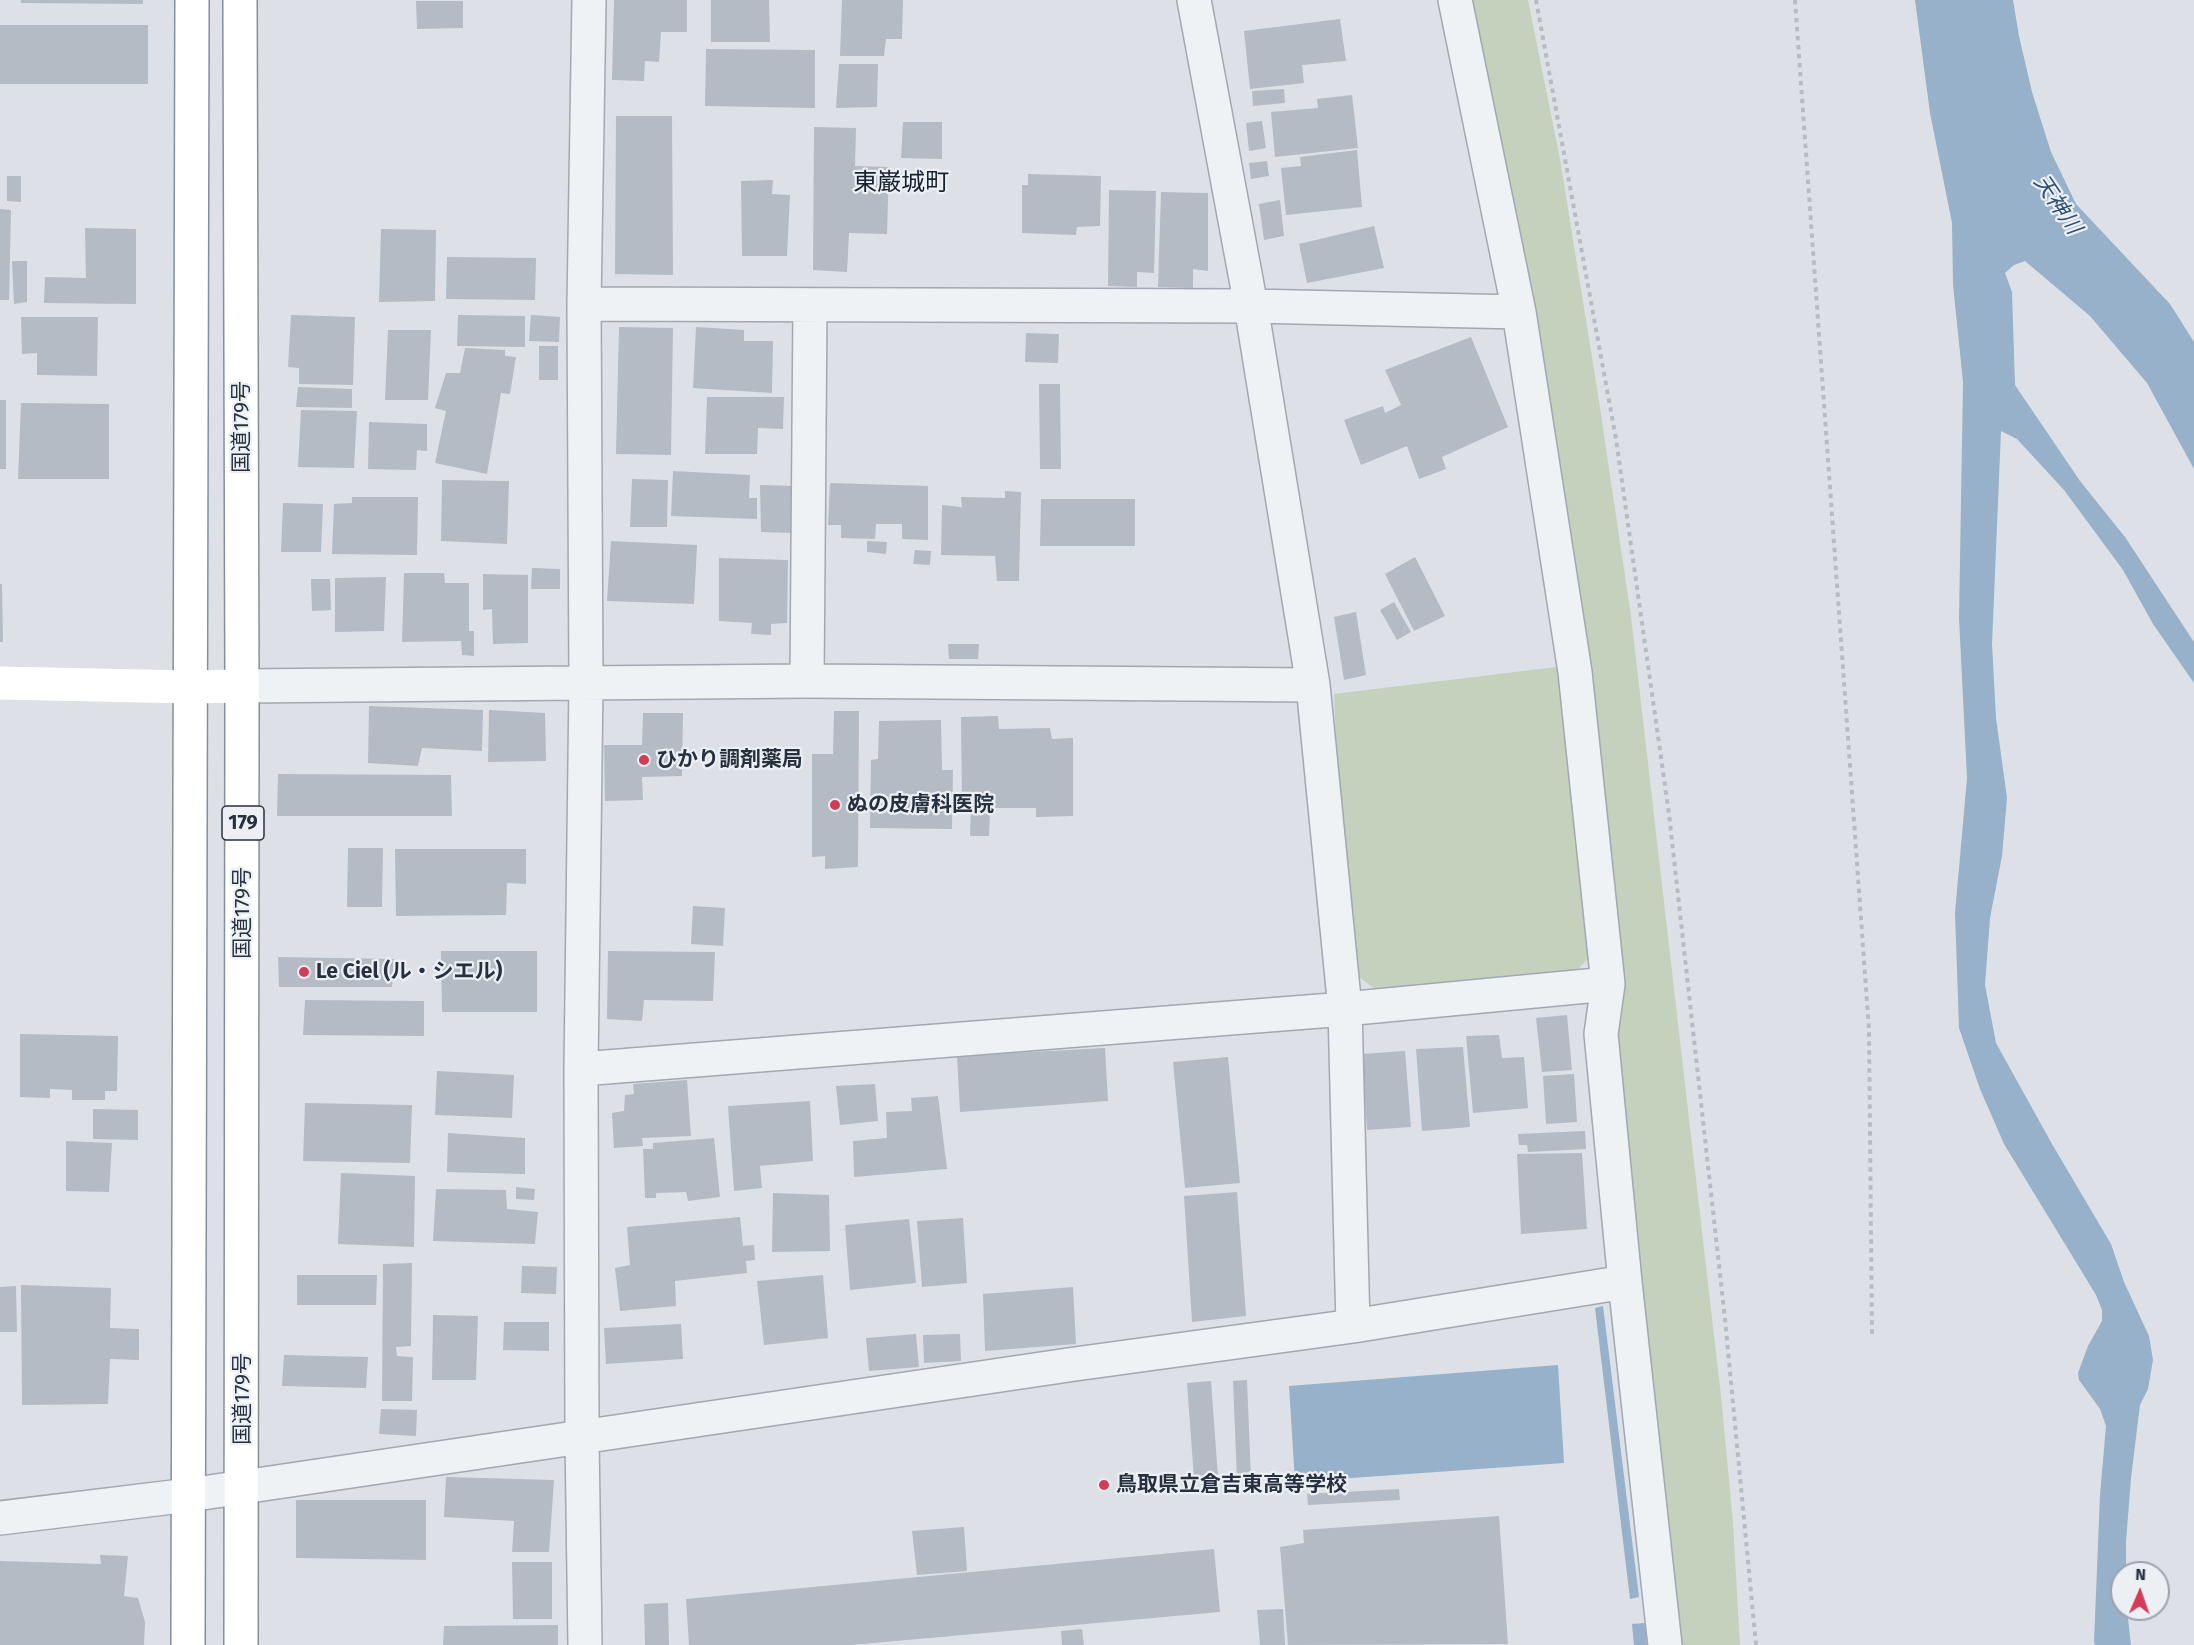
<!DOCTYPE html>
<html>
<head>
<meta charset="utf-8">
<style>
	body { margin:0 }
	#map { position:relative; width:2194px; height:1645px; overflow:hidden; background:#dde1e7; font-family:"Fira Sans",sans-serif }
	canvas { display:block }
	.north { position:absolute; left:2110px; top:1561px; width:60px; height:60px; box-sizing:border-box; background:#ecf0f5; border:2px solid #9da3ac; border-radius:50%; rotate:2deg; font-size:16px; font-weight:700; line-height:24px; text-align:center; color:#26303e }
	.north::after { content:''; display:block; margin:auto; width:21px; height:27px; background:#d33b59; clip-path:polygon(50% 0,100% 100%,50% 72%,0 100%) }
</style>
</head>
<body>
<div id="map">
<canvas width="2194" height="1645"></canvas>
<div class="north">N</div>
</div>
<script>
const context = document.querySelector('canvas').getContext('2d');
context.lineJoin = 'round';
function fill(path, color) { context.fillStyle = color; context.fill(path, 'evenodd'); }
const shape = rows => new Path2D(rows.map(r => 'M' + r).join(''));
function strokePath(path, color, width, dash) { context.strokeStyle = color; context.lineWidth = width; context.lineCap = dash ? 'butt' : 'round'; context.setLineDash(dash || []); context.stroke(path); }
function label(font, color, halo, rows, align = 'center') {
  context.font = font + ' "Fira Sans","Noto Sans JP",sans-serif'; context.lineWidth = 4.5; context.setLineDash([]); context.textBaseline = 'middle'; context.strokeStyle = halo; context.fillStyle = color; for (const [text, x, y, turn = 0] of rows) {
    context.save(); context.translate(x, y); context.rotate((+turn || 0) * Math.PI / 180); context.textAlign = isNaN(turn) ? turn : align; if (halo) context.strokeText(text, 0, 0); context.fillText(text, 0, 0); context.restore();
  }
}
fill(shape([
	[1467,0,1528,0,1560,159,1597,388,1631,616,1721,1396,1733,1522,1740,1645,1682,1645,1619,1068,1615,967],
	[1564,666,1594,953,1575,972,1375,989,1353,973,1338,808,1334,694]
]), '#c3d1bd');
fill(shape([
	[1915,0,2013,0,2019,36,2032,92,2051,152,2076,204,2170,304,2194,342,2194,469,2147,383,2090,316,2025,261,2014,265,2005,273,2012,292,2015,385,2080,481,2125,537,2194,642,2194,683,2153,624,2123,570,2064,490,2017,439,2001,431,1992,644,1996,718,2007,798,2002,856,1990,918,1985,985,1996,1043,2052,1144,2111,1244,2124,1282,2149,1336,2153,1360,2148,1389,2140,1405,2131,1478,2126,1542,2126,1573,2122,1573,2122,1609,2127,1609,2131,1645,2095,1645,2094,1642,2100,1495,2106,1426,2100,1409,2079,1380,2078,1373,2088,1346,2102,1321,2102,1310,2096,1295,2004,1144,1980,1089,1959,1028,1955,913,1967,778,1959,618,1963,382,1953,285,1952,223,1930,113],
	[1603,1306,1639,1597,1630,1599,1595,1308],
	[1558,1365,1564,1463,1295,1482,1289,1386],
	[1645,1623,1647,1645,1634,1645,1632,1624]
]), '#96b1c9');
fill(shape([
	[21,0,143,0,143,4,21,3],
	[614,0,687,0,687,32,661,32,659,62,645,61,644,81,612,80],
	[711,0,769,0,770,42,711,42],
	[842,0,903,0,902,39,886,39,884,56,840,56],
	[416,1,463,1,463,28,417,29],
	[1340,19,1346,61,1302,65,1304,83,1250,89,1244,31],
	[0,25,148,25,148,84,0,84],
	[706,49,815,50,815,108,705,106],
	[839,64,878,64,877,107,836,108],
	[1284,89,1285,103,1253,106,1252,91],
	[1352,95,1358,148,1275,157,1271,112,1318,108,1317,99],
	[616,116,672,116,673,275,615,274],
	[1262,121,1266,148,1249,151,1246,123],
	[903,122,942,122,942,159,901,158],
	[814,127,856,128,855,166,889,167,887,234,849,233,847,272,813,270],
	[1357,150,1362,207,1286,215,1281,168,1301,166,1300,157],
	[1267,161,1269,176,1251,179,1249,163],
	[1028,174,1101,176,1100,226,1077,227,1076,235,1022,233,1022,185,1028,185],
	[7,176,21,176,21,202,7,201],
	[773,180,772,194,790,195,787,256,742,256,741,181],
	[1109,190,1156,191,1154,273,1137,272,1137,287,1108,286],
	[1161,192,1208,193,1208,271,1193,269,1193,288,1158,287],
	[1280,200,1284,236,1264,240,1259,204],
	[0,209,11,210,9,300,0,300],
	[1374,226,1384,268,1307,283,1299,244],
	[85,228,136,229,136,304,44,303,45,277,86,278],
	[381,229,436,230,435,301,379,302],
	[447,257,536,258,535,300,446,299],
	[12,261,27,261,27,302,14,304],
	[291,315,355,317,353,385,299,384,299,368,288,367],
	[458,315,525,316,525,347,457,346],
	[531,315,560,317,559,342,529,341],
	[21,317,98,317,97,376,37,375,37,353,22,354],
	[619,327,673,328,671,455,616,454],
	[696,327,744,330,744,341,773,341,772,393,693,388],
	[388,330,431,330,428,400,385,400],
	[1026,333,1059,334,1058,363,1025,362],
	[1471,337,1508,427,1442,457,1446,469,1419,479,1407,446,1361,465,1344,420,1383,406,1385,413,1401,405,1385,370],
	[539,346,558,346,558,380,539,380],
	[465,348,505,350,505,356,516,357,510,394,501,393,487,474,435,463,446,411,435,408,446,373,460,373],
	[1039,384,1060,384,1061,469,1040,469],
	[298,387,352,389,352,408,296,407],
	[707,397,784,397,783,429,758,428,757,454,705,454],
	[0,400,6,400,6,469,0,469],
	[21,403,109,404,109,479,18,479],
	[301,410,357,411,354,468,298,467],
	[369,422,427,424,427,451,417,450,416,470,368,469],
	[673,471,750,475,749,498,757,498,757,519,671,516],
	[632,479,668,480,667,527,630,527],
	[442,480,509,481,507,544,441,541],
	[830,483,928,486,928,540,902,539,902,524,876,524,875,539,841,538,841,525,828,525],
	[760,485,795,486,795,533,761,532],
	[1005,491,1021,492,1019,581,997,581,995,556,941,555,942,505,962,507,961,497,1005,498],
	[352,497,418,497,417,555,332,554,334,504,352,503],
	[1041,499,1135,499,1135,546,1040,546],
	[283,503,323,504,321,552,281,552],
	[611,541,697,545,694,604,607,601],
	[867,541,887,542,886,554,867,552],
	[915,550,931,551,930,565,913,564],
	[1415,557,1445,616,1414,631,1385,574],
	[719,558,788,560,787,623,771,624,771,635,751,634,752,623,719,621],
	[532,568,560,569,560,589,531,589],
	[404,573,444,573,445,583,469,583,469,631,474,631,474,656,462,655,461,641,402,642],
	[483,574,528,575,528,643,493,644,492,609,483,610],
	[386,577,384,631,335,632,335,578],
	[311,579,330,579,331,610,312,611],
	[0,584,2,584,3,642,0,642],
	[1394,602,1411,632,1397,640,1380,610],
	[1356,612,1366,675,1344,680,1334,617],
	[948,644,979,644,978,659,949,659],
	[369,706,483,710,482,751,422,748,418,766,368,763],
	[489,710,545,713,546,761,488,762],
	[834,711,859,711,858,867,825,869,825,856,812,857,812,754,833,754],
	[643,713,683,713,682,776,642,777,643,800,605,801,604,745,642,745],
	[998,716,999,729,1050,728,1052,739,1073,738,1073,816,1036,817,1036,808,990,808,989,836,970,836,971,806,962,806,961,717],
	[941,720,942,770,953,770,952,829,870,828,871,760,878,759,879,721],
	[278,774,451,775,452,816,277,816],
	[348,848,383,848,382,907,347,907],
	[395,849,526,849,526,884,507,883,506,915,396,916],
	[693,906,725,908,723,946,691,944],
	[441,951,537,951,537,1012,442,1012],
	[608,951,715,952,713,1001,644,1000,642,1021,607,1019],
	[278,957,394,959,392,987,279,987],
	[305,1000,424,1001,424,1036,303,1035],
	[1567,1015,1572,1070,1542,1072,1536,1018],
	[20,1034,118,1036,117,1091,105,1091,105,1100,72,1100,72,1090,50,1089,50,1098,20,1097],
	[1499,1035,1502,1058,1524,1057,1528,1108,1473,1113,1466,1036],
	[1463,1047,1470,1127,1422,1131,1416,1049],
	[1105,1048,1108,1101,960,1112,957,1056],
	[1405,1051,1411,1127,1367,1130,1362,1054],
	[1228,1057,1240,1183,1185,1188,1173,1062],
	[437,1071,514,1075,512,1118,435,1115],
	[1574,1074,1577,1122,1546,1124,1543,1076],
	[687,1080,691,1136,642,1138,643,1146,614,1148,612,1113,624,1111,625,1095,634,1094,633,1084],
	[875,1084,878,1121,840,1125,836,1086],
	[938,1096,947,1169,854,1177,853,1141,887,1138,886,1112,912,1111,911,1098],
	[810,1101,813,1161,760,1166,762,1188,734,1191,728,1106],
	[305,1103,412,1105,410,1163,303,1161],
	[93,1109,138,1110,138,1140,93,1139],
	[1585,1131,1586,1149,1528,1152,1527,1145,1519,1145,1518,1134],
	[448,1133,525,1138,525,1174,447,1172],
	[714,1138,720,1197,688,1201,686,1192,656,1193,656,1198,645,1198,643,1149,653,1149,653,1143],
	[66,1141,112,1143,109,1192,66,1191],
	[1582,1153,1587,1229,1521,1234,1517,1154],
	[341,1173,415,1176,414,1247,338,1244],
	[516,1187,535,1189,534,1200,516,1199],
	[436,1189,506,1190,507,1209,538,1212,535,1244,433,1241],
	[1237,1192,1246,1316,1192,1322,1184,1196],
	[773,1193,829,1195,830,1251,772,1252],
	[740,1217,743,1246,754,1245,755,1260,746,1261,747,1273,675,1281,676,1306,620,1311,615,1268,630,1265,627,1227],
	[963,1218,967,1283,922,1287,917,1221],
	[909,1219,916,1283,850,1290,845,1225],
	[412,1263,411,1346,396,1347,397,1356,413,1357,412,1401,382,1401,383,1264],
	[522,1266,557,1267,556,1294,521,1293],
	[297,1275,377,1275,376,1305,297,1305],
	[823,1275,828,1338,764,1345,757,1281],
	[21,1285,111,1288,110,1328,139,1329,139,1360,110,1359,108,1404,22,1405],
	[16,1286,17,1332,0,1332,0,1287],
	[1073,1287,1076,1344,985,1351,983,1294],
	[433,1315,478,1316,476,1380,432,1380],
	[504,1322,549,1322,549,1351,503,1350],
	[681,1324,683,1359,606,1364,604,1328],
	[916,1334,919,1367,869,1371,866,1338],
	[960,1334,961,1361,924,1363,923,1335],
	[284,1355,368,1357,366,1388,282,1386],
	[1247,1380,1251,1479,1237,1480,1233,1381],
	[1211,1381,1218,1477,1194,1479,1187,1383],
	[381,1409,417,1410,416,1436,379,1434],
	[446,1477,554,1480,549,1552,512,1552,514,1521,444,1517],
	[1399,1489,1400,1500,1308,1505,1307,1494],
	[296,1500,426,1500,426,1560,296,1558],
	[1499,1516,1508,1644,1288,1645,1280,1547,1304,1543,1303,1530],
	[964,1527,967,1571,917,1575,912,1531],
	[1214,1549,1220,1612,851,1645,689,1645,686,1599],
	[100,1555,128,1556,124,1596,138,1598,145,1622,144,1645,0,1645,0,1561,101,1564],
	[512,1562,552,1562,552,1619,513,1619],
	[668,1603,669,1645,645,1645,644,1604],
	[1283,1609,1285,1645,1260,1645,1257,1610],
	[558,1625,558,1645,443,1645,444,1626],
	[1082,1629,1084,1645,1062,1645,1061,1631]
]), '#b4bbc4');
const street = shape([
	[1194,0,1251,306,1313,685,1345,1009,1353,1326],
	[1455,0,1519,312,1575,672,1608,984,1601,1034,1625,1282,1665,1645],
	[584,304,1251,306,1519,312],
	[807,681,810,306],
	[242,686,807,681,1313,685],
	[581,1069,1345,1009,1608,984],
	[0,1518,189,1495,1075,1364,1353,1326,1625,1282],
	[585,1645,582,1436,581,1069,586,683,584,304,589,0]
]);
const highway = shape([
	[240,0,242,686,241,1645],
	[188,1645,192,0]
]);
strokePath(street, '#a2a8b1', 36);
strokePath(highway, '#838f9e', 36);
strokePath(shape([
	[1536,0,1616,439,1669,814,1725,1319,1756,1645],
	[1795,0,1869,1030,1872,1336]
]), '#b7bcc2', 4, [4.5, 4.5]);
strokePath(street, '#eff2f5', 33);
strokePath(shape([
	[0,683,191,687,242,686]
]), '#fff', 33);
strokePath(highway, '#fff', 33);
for (const [x, y, r, color] of [
	[644,760,6,"#d33b59"],
	[835,805,6,"#d33b59"],
	[304,972,6,"#d33b59"],
	[1104,1485,6,"#d33b59"]
]) { const dot = new Path2D(); dot.arc(x, y, r, 0, 2 * Math.PI); context.fillStyle = color; context.fill(dot); strokePath(dot, '#ecf0f5', 2); }
for (const [x, y, w] of [
	[243,823,42]
]) { const box = new Path2D(); box.roundRect(x - w / 2, y - 17, w, 34, 4.5); context.fillStyle = '#ecf0f5'; context.fill(box); strokePath(box, '#26303e', 1.5); }
label('bold 20px', '#26303e', null, [
	["179",243,823]
]);
label('21px', '#26303e', '#ecf0f5', [
	["国道179号",242,427,-90],
	["国道179号",243,913,-90],
	["国道179号",243,1399,-90]
]);
label('bold 21px', '#26303e', '#ecf0f5', [
	["ひかり調剤薬局",656,760],
	["ぬの皮膚科医院",847,805],
	["Le Ciel (ル・シエル)",316,972],
	["鳥取県立倉吉東高等学校",1116,1485]
], 'left');
label('italic 22px', '#2f5073', '#ecf0f5', [
	["天神川",2057,205,56]
]);
label('24px', '#18212f', '#ecf0f5', [
	["東巌城町",901,183]
]);
</script>
</body>
</html>
